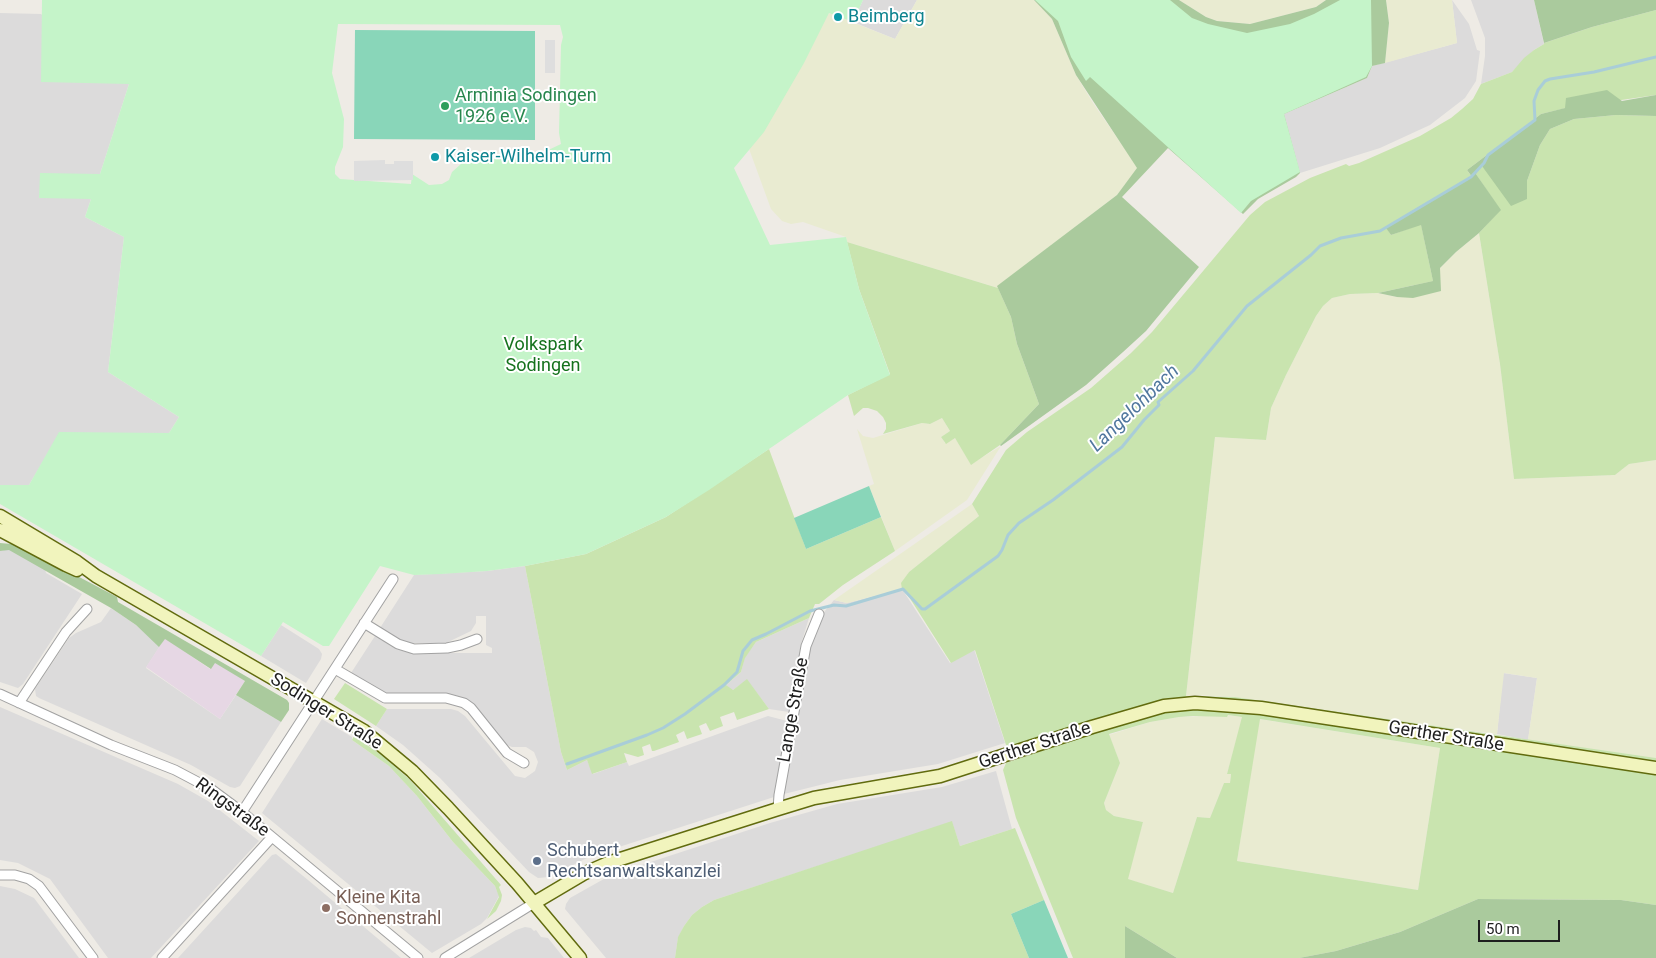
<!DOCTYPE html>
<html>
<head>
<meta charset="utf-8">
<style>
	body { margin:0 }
	#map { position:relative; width:1656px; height:958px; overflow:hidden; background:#eeebe5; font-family:Roboto,sans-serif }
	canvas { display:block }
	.scale { position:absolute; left:1478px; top:920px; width:82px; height:22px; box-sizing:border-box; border:2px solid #1e1e1e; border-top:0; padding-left:6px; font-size:15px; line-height:18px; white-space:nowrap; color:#1e1e1e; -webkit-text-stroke:4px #fff; paint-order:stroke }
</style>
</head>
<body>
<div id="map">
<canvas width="1656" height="958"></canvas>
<div class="scale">50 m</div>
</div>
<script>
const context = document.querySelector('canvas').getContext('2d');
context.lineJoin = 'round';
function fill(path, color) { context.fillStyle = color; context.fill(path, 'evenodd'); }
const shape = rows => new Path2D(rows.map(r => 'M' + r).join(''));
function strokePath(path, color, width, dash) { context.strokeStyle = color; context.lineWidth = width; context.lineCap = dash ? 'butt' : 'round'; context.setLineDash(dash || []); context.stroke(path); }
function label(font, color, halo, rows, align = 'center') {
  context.font = font + ' Roboto,sans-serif'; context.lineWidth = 4; context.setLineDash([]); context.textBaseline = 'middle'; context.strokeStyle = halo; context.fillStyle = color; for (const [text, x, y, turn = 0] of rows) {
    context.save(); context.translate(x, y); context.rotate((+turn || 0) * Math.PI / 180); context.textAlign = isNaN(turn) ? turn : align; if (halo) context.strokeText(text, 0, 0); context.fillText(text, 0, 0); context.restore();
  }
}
fill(shape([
	[863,0,917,0,895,39,853,22],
	[1452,0,1469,24,1477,50,1480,51,1476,81,1465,98,1430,125,1380,148,1300,173,1284,114,1367,78,1372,66,1457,43],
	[1471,0,1534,0,1544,44,1534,50,1512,72,1481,84,1485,56,1485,38],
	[0,13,41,14,129,84,100,174,40,174,91,199,85,217,124,237,108,372,179,417,169,433,60,433,29,485,0,485],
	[9,549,45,569,46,573,82,594,23,684,18,688,0,682,0,551],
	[525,566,561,752,567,770,587,760,593,774,627,762,629,766,768,716,787,721,774,797,591,856,549,877,538,878,529,872,440,778,403,745,376,726,387,709,451,709,458,711,465,716,515,776,525,778,535,771,538,762,534,752,526,747,512,747,507,745,476,707,462,697,448,695,388,694,351,673,375,636,396,649,410,653,492,653,492,648,486,645,486,616,476,616,476,623,471,631,446,643,408,643,399,639,380,628,414,575,487,571],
	[902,589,950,663,974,649,1005,743,938,764,840,780,784,794,811,641,825,611,834,600,847,603],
	[111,608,136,625,160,646,146,668,220,719,236,695,281,722,240,786,235,788,230,787,191,765,39,698,36,696,35,689,69,638,76,633,101,622],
	[809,618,801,644,789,712,769,709,747,680,733,690,729,689,726,685,741,672,745,657,756,642],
	[281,625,319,649,322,654,321,659,306,683,261,656],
	[1503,673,1537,678,1528,740,1497,734],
	[0,707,178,784,208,801,259,841,151,958,108,958,50,879,18,863,0,860],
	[322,719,352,737,352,740,389,766,417,796,453,842,495,886,499,896,487,918,481,924,432,953,262,813],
	[996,771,1012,829,960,846,952,822,714,900,702,907,692,915,684,926,678,938,675,958,606,958,565,909,566,904,570,898,611,875,770,823,837,804,942,787],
	[276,854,308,880,401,958,178,958,272,855],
	[0,886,15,889,34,898,79,958,0,958],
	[525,927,531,928,534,931,536,930,541,937,548,938,564,958,469,958,516,930]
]), '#dcdbdb');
fill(shape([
	[165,638,210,669,215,662,245,681,220,719,146,667]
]), '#e6d7e4');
fill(shape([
	[917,0,1034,0,1052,19,1076,75,1093,103,1138,168,1117,195,998,286,998,288,847,242,846,237,803,222,791,224,782,221,771,209,748,146,829,13,895,39],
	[1179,0,1326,0,1316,7,1250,24,1217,21,1206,17],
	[1386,0,1452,0,1457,43,1385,63,1389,23],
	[1479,233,1500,364,1514,479,1615,475,1629,464,1656,460,1656,758,1528,740,1537,678,1504,673,1497,734,1357,716,1235,697,1195,695,1186,696,1215,437,1266,440,1271,408,1286,375,1316,316,1323,306,1332,298,1350,294,1378,293,1397,297,1440,268,1456,252],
	[942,418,950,431,941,437,945,443,955,438,971,464,1001,446,967,500,895,551,869,486,874,484,857,429,863,436,873,438,922,423,930,424],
	[972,504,979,516,909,572,902,583,902,589,847,603,834,600],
	[1227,715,1243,717,1227,774,1231,774,1230,783,1224,783,1210,818,1197,817,1173,893,1127,879,1143,822,1114,816,1106,810,1104,803,1120,763,1109,735,1150,722,1179,717,1206,716,1227,717],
	[1259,719,1440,748,1418,890,1237,861]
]), '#e9ebd1');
fill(shape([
	[1656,10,1656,95,1566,108,1541,114,1467,170,1471,176,1386,227,1391,235,1421,224,1433,281,1378,293,1350,294,1332,298,1323,306,1316,316,1286,375,1271,408,1266,440,1215,437,1186,696,1235,697,1656,758,1656,905,1621,900,1478,899,1400,932,1336,951,1299,958,1177,958,1125,926,1125,958,1073,958,1016,818,1003,770,1006,763,1106,729,1007,748,975,650,951,663,904,589,902,589,901,583,909,572,979,516,972,504,1006,450,1027,432,1091,388,1131,353,1152,332,1250,215,1265,202,1310,178,1346,164,1349,166,1359,163,1420,136,1451,118,1462,109,1473,99,1481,84,1512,72,1524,58,1534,50,1544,44,1544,43,1592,27],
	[1228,715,1242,717,1227,774,1231,774,1230,783,1224,783,1210,818,1197,817,1173,893,1128,879,1143,822,1114,816,1106,810,1104,803,1120,763,1109,734,1150,722,1179,717,1193,716,1227,717],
	[1260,719,1440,748,1418,890,1237,861],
	[1616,115,1656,116,1656,460,1629,464,1615,475,1514,479,1500,364,1479,233,1500,210,1476,174,1482,166,1527,199,1527,181,1540,145,1550,129,1574,119],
	[847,242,998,288,1011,317,1017,344,1039,404,1000,445,971,465,955,438,946,444,941,437,950,431,942,418,930,424,922,423,883,434,886,429,886,423,883,417,877,411,868,408,863,408,854,416,848,395,890,374,859,289],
	[769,449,806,549,881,517,895,551,843,585,819,604,815,604,809,618,756,642,745,658,741,672,726,685,733,690,747,679,769,709,737,720,734,712,720,717,723,726,710,731,706,723,699,726,702,734,687,739,684,731,676,735,679,742,654,751,652,751,650,744,642,747,644,755,638,757,624,753,627,762,592,774,587,760,567,770,561,752,525,566,586,554,666,517],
	[345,683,387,709,376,726,334,699],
	[354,736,383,756,410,780,501,885,499,887,502,895,501,901,496,911,487,919,499,897,495,886,453,842,417,796,402,780,389,766,352,740],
	[952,821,960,846,1015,828,1044,900,1011,914,1029,958,675,958,678,937,684,926,692,915,702,907,714,900]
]), '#c9e4af');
fill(shape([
	[1034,0,1179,0,1206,17,1217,21,1250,24,1316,7,1326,0,1386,0,1389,23,1385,63,1372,66,1367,78,1284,114,1300,173,1296,177,1258,199,1243,214,1168,148,1122,197,1199,267,1146,331,1123,352,1086,385,1001,446,1000,445,1039,404,1017,344,1011,317,997,286,1117,195,1137,168,1076,75,1052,19],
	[1534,0,1656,0,1656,10,1592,27,1544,43],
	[1607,90,1622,101,1656,95,1656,116,1616,115,1574,119,1550,129,1540,145,1527,181,1527,199,1511,206,1482,166,1476,174,1501,210,1479,233,1456,252,1440,268,1441,291,1413,298,1397,297,1378,293,1433,281,1421,225,1391,235,1386,228,1472,177,1467,170,1541,114,1565,108,1566,98],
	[13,542,117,597,118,602,287,700,289,703,289,710,281,722,236,695,245,681,215,663,211,669,165,639,159,647,136,625,111,608,9,550,0,551,0,543,11,544],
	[1478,899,1621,900,1656,905,1656,958,1299,958,1336,951,1400,932],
	[1125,926,1177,958,1125,958]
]), '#aaca9d');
fill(shape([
	[42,0,863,0,853,22,829,13,804,63,764,132,734,168,770,245,846,237,859,289,890,375,848,395,709,490,666,517,586,554,525,566,487,571,441,574,414,575,380,566,329,646,323,646,283,622,261,656,0,504,0,485,29,485,59,432,169,433,179,417,108,372,124,237,85,217,91,199,39,198,40,173,100,174,129,84,41,82],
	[338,24,560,25,563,37,561,45,559,133,561,144,540,154,523,156,471,155,452,172,449,180,442,184,429,185,412,174,411,184,340,179,335,174,335,167,343,147,344,119,332,73],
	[1035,0,1170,0,1192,18,1208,24,1247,33,1290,24,1314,14,1340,0,1371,0,1372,66,1366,77,1284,114,1300,172,1251,201,1241,213,1090,77,1086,81,1071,57,1058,21]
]), '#c5f4c9');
fill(shape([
	[355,30,535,31,535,140,354,139],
	[869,486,881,517,806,549,794,518],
	[1044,900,1068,958,1029,958,1011,914]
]), '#89d6b9');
fill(shape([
	[545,40,555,40,555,73,545,73],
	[385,160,385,164,394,164,394,161,413,161,413,180,354,181,354,161]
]), '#dedede');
strokePath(shape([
	[567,764,647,735,663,728,685,714,724,685,737,672,743,651,752,640,766,634,810,611,834,605,846,606,903,589,922,609,925,609,998,556,1002,550,1008,535,1019,523,1053,500,1122,447,1144,420,1159,405,1158,402,1193,371,1247,306,1311,255,1320,246,1341,238,1380,231,1471,177,1484,163,1488,155,1535,120,1534,101,1538,90,1545,81,1550,79,1594,72,1656,57]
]), '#a9cdd8', 3);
const street = shape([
	[364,623,398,644,414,649,447,648,461,645,477,639],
	[335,669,385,698,446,698,464,703,471,708,507,753,524,763],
	[0,694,111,745,175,770,211,789,242,812,418,958],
	[19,703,66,632,87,609],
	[778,809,779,795,806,646,819,614],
	[242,812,393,579],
	[0,875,15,875,29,879,39,886,93,958],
	[162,958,272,837],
	[445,958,534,903]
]);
const secondary = shape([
	[0,516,77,562,96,576,364,731,412,771,448,808,517,883,580,958],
	[0,530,66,565,77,570],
	[534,903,583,874,608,863,778,809,814,798,940,776,1092,727,1164,706,1195,703,1261,708,1656,768]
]);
strokePath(street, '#a2a2a2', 11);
strokePath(secondary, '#616b0e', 15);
strokePath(street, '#fff', 9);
strokePath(secondary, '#f1f4bd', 12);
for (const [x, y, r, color] of [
	[838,17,5,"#0f9aa8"],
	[445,106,5,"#2e9e5b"],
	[435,157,5,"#0f9aa8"],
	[537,861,5,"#5c6f8a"],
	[326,908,5,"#8d6e63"]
]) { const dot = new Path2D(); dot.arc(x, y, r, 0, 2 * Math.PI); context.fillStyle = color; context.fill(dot); strokePath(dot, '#fff', 2); }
label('18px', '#0d838f', '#fff', [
	["Beimberg",848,17],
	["Kaiser-Wilhelm-Turm",445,157]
], 'left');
label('18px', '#27864d', '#fff', [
	["Arminia Sodingen",455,96],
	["1926 e.V.",455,117]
], 'left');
label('18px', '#15721d', '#fff', [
	["Volkspark",543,345],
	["Sodingen",543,366]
]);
label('18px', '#1e1e1e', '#fff', [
	["Lange Straße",794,710,-80],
	["Sodinger Straße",326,712,32],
	["Gerther Straße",1446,737,9],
	["Gerther Straße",1035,746,-18],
	["Ringstraße",232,808,36]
]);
label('18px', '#4e5e75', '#fff', [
	["Schubert",547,851],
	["Rechtsanwaltskanzlei",547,872]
], 'left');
label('18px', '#785e54', '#fff', [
	["Kleine Kita",336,898],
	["Sonnenstrahl",336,919]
], 'left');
label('italic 19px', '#50779e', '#fff', [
	["Langelohbach",1135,409,-44]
]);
</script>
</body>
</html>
